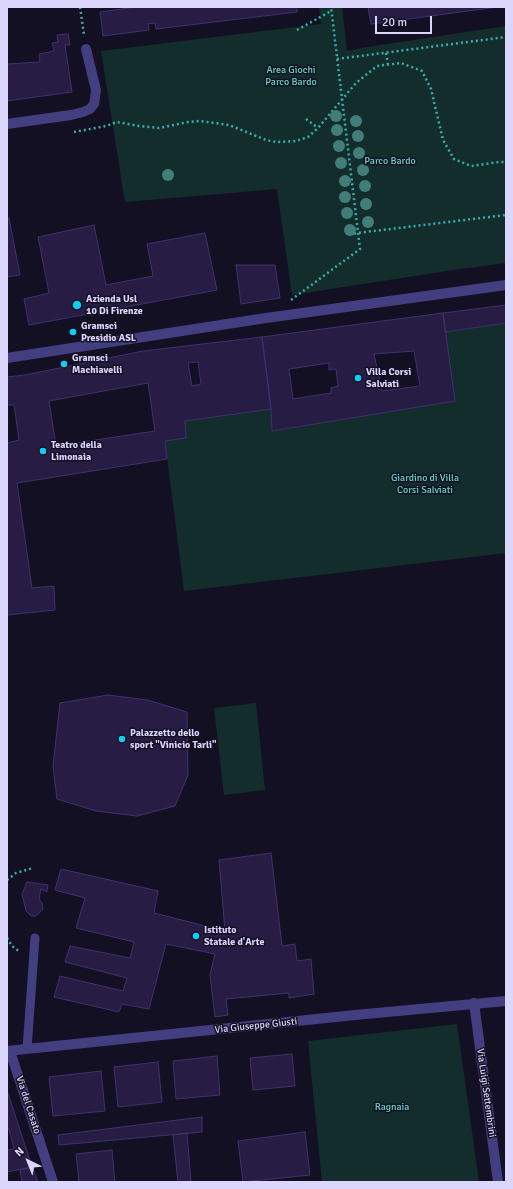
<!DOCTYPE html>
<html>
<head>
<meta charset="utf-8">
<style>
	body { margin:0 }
	#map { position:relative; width:513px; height:1189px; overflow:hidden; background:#141024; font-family:Signika,sans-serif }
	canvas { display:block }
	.frame { position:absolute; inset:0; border:8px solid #dcd5fc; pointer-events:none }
	.north { position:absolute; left:8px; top:1141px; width:40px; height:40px; -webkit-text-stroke:3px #141024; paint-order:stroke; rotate:317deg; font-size:11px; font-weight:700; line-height:16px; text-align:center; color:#dcd5fc }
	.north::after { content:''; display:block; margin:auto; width:14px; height:18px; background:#dcd5fc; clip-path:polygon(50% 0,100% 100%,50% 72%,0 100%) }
	.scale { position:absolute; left:375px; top:16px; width:57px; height:18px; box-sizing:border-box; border:2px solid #dcd5fc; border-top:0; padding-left:5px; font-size:12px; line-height:14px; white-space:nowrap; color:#dcd5fc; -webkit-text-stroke:3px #141024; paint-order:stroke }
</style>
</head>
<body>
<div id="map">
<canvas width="513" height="1189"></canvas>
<div class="frame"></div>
<div class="north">N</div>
<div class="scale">20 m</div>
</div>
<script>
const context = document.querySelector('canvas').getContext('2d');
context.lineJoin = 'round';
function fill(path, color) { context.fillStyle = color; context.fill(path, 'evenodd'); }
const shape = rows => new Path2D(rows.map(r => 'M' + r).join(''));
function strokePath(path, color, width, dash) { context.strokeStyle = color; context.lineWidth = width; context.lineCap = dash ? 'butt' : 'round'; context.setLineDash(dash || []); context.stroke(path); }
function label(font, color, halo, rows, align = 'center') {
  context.font = font + ' Signika,sans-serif'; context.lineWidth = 3; context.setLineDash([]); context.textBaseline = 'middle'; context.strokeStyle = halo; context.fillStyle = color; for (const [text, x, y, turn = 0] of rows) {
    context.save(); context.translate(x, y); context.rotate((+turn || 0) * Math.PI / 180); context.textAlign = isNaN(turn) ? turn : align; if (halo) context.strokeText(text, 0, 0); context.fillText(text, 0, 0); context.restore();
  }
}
fill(shape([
	[319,7,342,7,347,51,361,48,506,26,506,263,453,270,292,295,277,189,125,202,101,51,321,24],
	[506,323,506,553,184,591,165,441,186,438,185,421,271,409,272,431,455,401,445,332],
	[256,703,265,790,224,795,214,708],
	[457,1024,479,1182,322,1182,308,1041]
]), '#132d2d');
const building = shape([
	[136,7,297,7,297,12,156,29,155,23,148,24,149,30,103,36,100,12,136,7],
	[368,7,498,7,371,24,368,7],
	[68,34,70,45,65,45,72,92,7,101,7,64,40,62,39,54,54,51,52,43,58,42,57,35,68,34],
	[7,218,9,218,20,275,7,277,7,218],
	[94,225,106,285,153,276,147,244,205,233,217,290,29,325,24,299,49,293,38,237,94,225],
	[236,265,275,265,280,298,241,304,236,265],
	[506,305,506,323,445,332,443,313,506,305],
	[443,313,455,401,272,431,271,409,262,337,443,313],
	[414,351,420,386,382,391,374,354,414,351],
	[329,363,329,370,336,369,338,386,331,388,331,393,293,399,289,369,329,363],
	[262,337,271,409,185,421,186,438,165,441,167,459,17,483,32,588,54,586,55,610,7,615,7,443,19,440,14,405,7,405,7,377,25,375,143,351,262,337],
	[198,362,201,384,192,386,188,363,198,362],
	[148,383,155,431,56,446,49,401,148,383],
	[108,695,147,700,187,712,188,775,175,806,137,816,96,811,57,799,53,766,60,703,108,695],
	[271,853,282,946,295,944,297,961,311,959,314,994,289,998,289,993,226,999,228,1015,215,1017,210,975,215,954,166,944,149,1009,122,1004,119,1012,54,997,60,976,123,991,127,978,65,962,70,946,130,958,134,942,76,928,85,898,55,890,61,869,158,891,154,913,225,931,219,860,271,853],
	[27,882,48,885,47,892,41,889,39,899,42,903,43,909,36,916,31,916,26,911,22,894,27,882],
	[292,1054,295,1086,253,1090,250,1058,292,1054],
	[217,1056,220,1095,176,1099,173,1061,217,1056],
	[158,1062,162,1102,118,1107,114,1067,158,1062],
	[101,1071,105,1111,53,1116,49,1077,101,1071],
	[7,1090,32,1167,7,1172,7,1150,14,1149,9,1129,7,1130,7,1090],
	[202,1117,202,1132,59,1145,58,1135,202,1117],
	[305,1132,310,1175,243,1182,238,1141,305,1132],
	[187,1133,191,1182,178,1182,173,1135,187,1133],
	[112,1150,115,1182,79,1182,76,1154,112,1150],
	[32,1167,38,1182,22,1182,20,1170,32,1167]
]);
fill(building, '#271d44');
strokePath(building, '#40316e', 1);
strokePath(shape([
	[80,7,84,35],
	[297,30,331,11],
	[386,53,388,65],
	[337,59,506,37],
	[306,119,318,128],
	[74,132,106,126,117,122,139,126,159,128,188,122,200,121,229,125,266,140,276,142,296,141,308,137,318,128,356,83,377,66,401,63,422,71,431,89,443,140,454,159,471,166,499,162,506,162],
	[349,234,506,215],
	[291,300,360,249,331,7],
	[7,880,16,873,33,868],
	[7,938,12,946,20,952]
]), '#37afad', 2.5, [2, 3]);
strokePath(shape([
	[27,1049,35,938]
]), '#433e80', 9);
strokePath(shape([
	[7,124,71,115,83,112,90,109,94,104,95,98,96,90,86,49],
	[7,358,266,318,506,285],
	[474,1003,498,1182],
	[7,1051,355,1015,506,1001],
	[10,1051,53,1182]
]), '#433e80', 10);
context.fillStyle = '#417e7a';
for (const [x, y] of [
	[336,116],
	[356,121],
	[337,130],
	[358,136],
	[339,146],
	[359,153],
	[341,163],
	[363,170],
	[168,175],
	[345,181],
	[365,186],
	[345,197],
	[366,204],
	[347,213],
	[368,222],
	[350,230]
]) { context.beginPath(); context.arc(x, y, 6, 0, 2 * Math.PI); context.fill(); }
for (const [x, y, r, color] of [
	[77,305,5,"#0fceef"],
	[73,332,4,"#0fceef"],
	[64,364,4,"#0fceef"],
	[358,378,4,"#0fceef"],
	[43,451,4,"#0fceef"],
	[122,739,4,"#0fceef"],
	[196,936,4,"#0fceef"]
]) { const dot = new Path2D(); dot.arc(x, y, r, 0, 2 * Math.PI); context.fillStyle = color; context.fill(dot); strokePath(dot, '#141024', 1.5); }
label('10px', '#66d8c1', '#141024', [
	["Area Giochi",291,70],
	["Parco Bardo",291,82],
	["Parco Bardo",390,161],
	["Giardino di Villa",425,478],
	["Corsi Salviati",425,490],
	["Ragnaia",392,1107]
]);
label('bold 10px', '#dcd5fc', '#141024', [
	["Azienda Usl",86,299],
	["10 Di Firenze",86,311],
	["Gramsci",81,326],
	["Presidio ASL",81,338],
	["Gramsci",72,358],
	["Machiavelli",72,370],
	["Villa Corsi",366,372],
	["Salviati",366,384],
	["Teatro della",51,445],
	["Limonaia",51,457],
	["Palazzetto dello",130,733],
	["sport \"Vinicio Tarli\"",130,745],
	["Istituto",204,930],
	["Statale d'Arte",204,942]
], 'left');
label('10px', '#dcd5fc', '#141024', [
	["Via Giuseppe Giusti",256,1026,-6],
	["Via Luigi Settembrini",486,1093,82],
	["Via del Casato",28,1105,72]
]);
</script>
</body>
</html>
